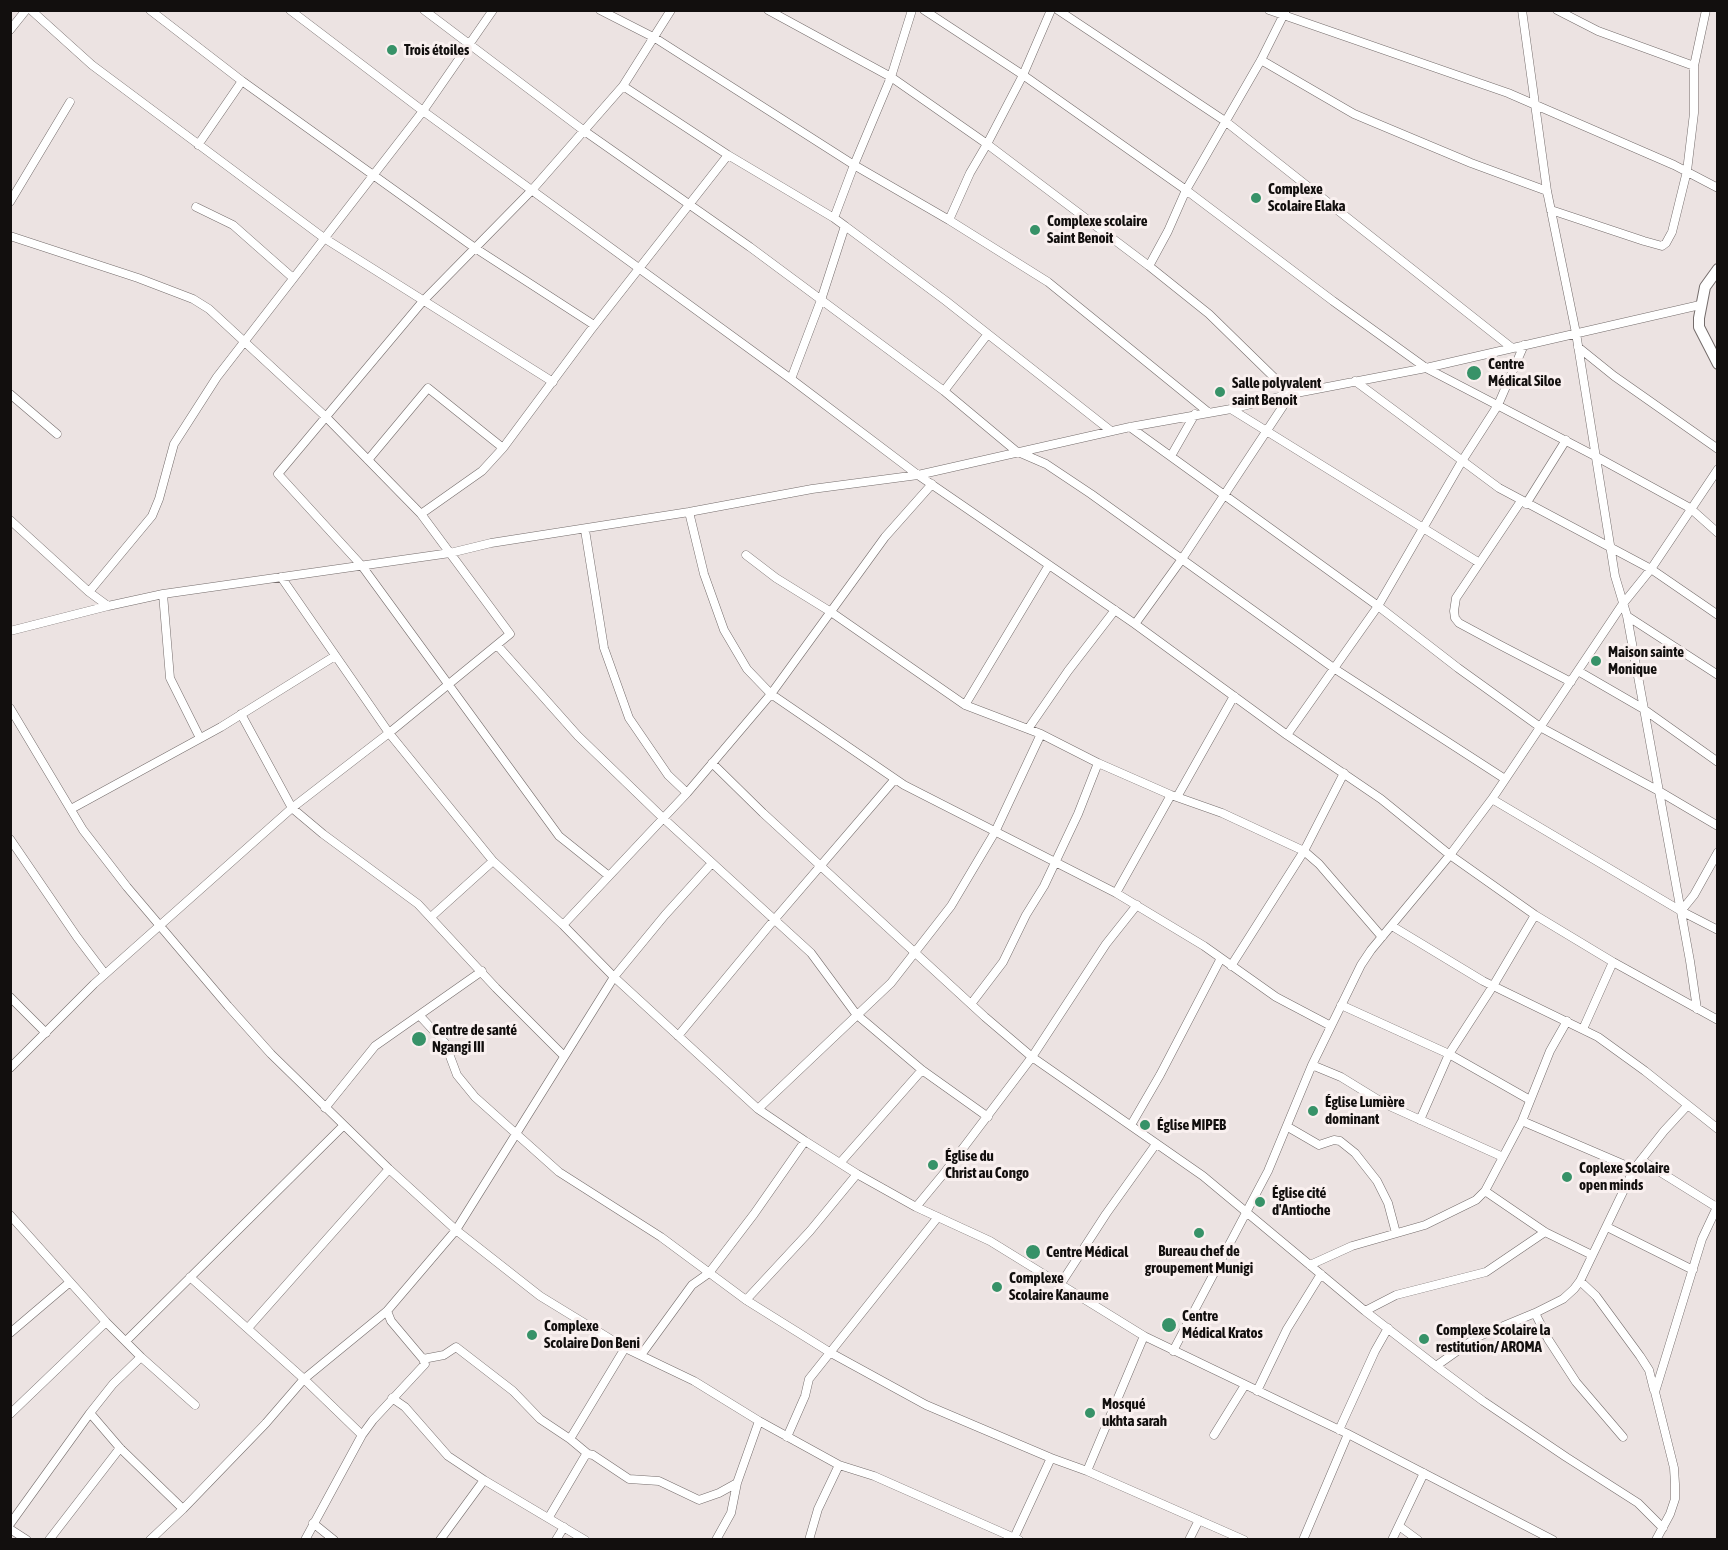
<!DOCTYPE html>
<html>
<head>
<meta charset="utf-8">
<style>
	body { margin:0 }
	#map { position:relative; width:1728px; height:1550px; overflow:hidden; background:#ece3e2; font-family:"Asap Condensed",sans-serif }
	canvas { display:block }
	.frame { position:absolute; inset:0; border:12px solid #120f0e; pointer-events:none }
</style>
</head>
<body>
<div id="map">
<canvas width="1728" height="1550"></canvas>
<div class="frame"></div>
</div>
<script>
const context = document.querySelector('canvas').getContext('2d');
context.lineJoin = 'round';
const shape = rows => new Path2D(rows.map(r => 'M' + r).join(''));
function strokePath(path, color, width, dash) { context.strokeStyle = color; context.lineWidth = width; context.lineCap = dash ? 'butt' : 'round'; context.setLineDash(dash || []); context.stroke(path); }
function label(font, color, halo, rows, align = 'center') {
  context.font = font + ' "Asap Condensed",sans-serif'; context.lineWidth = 6; context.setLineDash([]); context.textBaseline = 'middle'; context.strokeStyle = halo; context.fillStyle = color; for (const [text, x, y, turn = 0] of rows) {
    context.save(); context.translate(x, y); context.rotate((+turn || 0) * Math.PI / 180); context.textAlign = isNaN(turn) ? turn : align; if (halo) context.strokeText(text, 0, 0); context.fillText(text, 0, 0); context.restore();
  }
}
const minor = shape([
	[31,10,92,65,324,238,553,382],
	[150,10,242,81,475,248,594,325],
	[290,10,423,111,791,379,918,475,1135,624,1287,735,1381,799,1450,855,1535,915,1613,962,1718,1020],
	[424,10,583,130,750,247,944,391,1016,451,1046,464,1091,494,1335,669,1505,779],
	[600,10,655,38,854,165,949,220,1048,282,1208,412],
	[768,10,891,77,987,144,1149,266,1209,314,1291,394,1182,559,1135,624],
	[924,10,1023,75,1186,190,1333,301,1426,368,1595,456,1690,508,1718,533],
	[1058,10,1225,121,1512,348],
	[1269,10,1508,93,1674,165,1718,188],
	[1522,10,1547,191,1576,333,1615,576,1627,616,1690,961,1697,1009],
	[1557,10,1598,31,1694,66],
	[10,30,26,10],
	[1261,60,1354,114,1471,163,1547,191],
	[623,86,728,155,834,218],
	[198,145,242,81],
	[10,202,70,102],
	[196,207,233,225,293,278],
	[1551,210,1644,241,1662,246,1666,243,1672,232,1687,171,1694,113,1694,66,1706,10],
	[949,220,970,173,987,144,1023,75,1051,10],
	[845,226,946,301,1111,431],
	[10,236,138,278,193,299,209,309,326,417,421,514,510,634,389,733,292,808,94,984,10,1068],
	[1149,266,1168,231,1186,190,1261,60,1286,10],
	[1578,347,1614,376,1718,449],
	[791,379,821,300,845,226,834,218,854,165,891,77,912,10],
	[1355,381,1499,488,1651,569,1718,615],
	[944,391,987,335],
	[10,394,57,434],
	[1231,409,1478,562],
	[1130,427,1378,606,1458,668,1540,727,1657,790,1718,826],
	[1171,456,1195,414],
	[368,460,428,388,503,448],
	[1521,501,1456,598,1454,611,1455,618,1459,623,1498,644,1571,682],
	[1526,504,1566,440],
	[689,512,704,574,724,630,747,669,771,694,904,785,1116,893,1204,946,1276,997,1331,1026],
	[421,514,482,471,503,448,590,331,728,155],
	[10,520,89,592,108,606],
	[585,530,604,648,629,718,668,775,687,793],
	[746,555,776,578,831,612,965,705,1041,734,1098,763,1171,795,1222,813,1304,851,1319,864,1382,937],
	[281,577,389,733,493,861,563,925,614,977,758,1109,805,1141,857,1174,916,1207,990,1241,1144,1336],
	[89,592,152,516,159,499,174,444,217,377,423,111,493,10],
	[163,594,170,678,200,738],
	[1627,616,1718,675],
	[10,631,108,606,163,594,450,553,491,543,689,512,812,489,918,475,1130,427,1231,409,1291,394,1426,368,1700,305],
	[497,645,578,736,663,818,811,953,856,1014,922,1070,988,1117],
	[1578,671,1642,708,1718,762],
	[965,705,1049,565],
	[10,708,83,830,127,887,228,1006,271,1054,389,1169,456,1230,540,1296,625,1348,694,1381,759,1421,839,1465],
	[241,714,292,808,323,834,418,904,496,988,564,1056],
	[1028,729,1068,671,1115,610],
	[1287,735,1378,606,1462,461,1498,405,1524,345],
	[712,763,763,813,985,1017,1032,1057,1203,1176,1365,1311,1436,1366,1483,1401,1566,1457,1638,1503,1663,1528],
	[1177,797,1234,696],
	[1492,799,1681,911,1718,930],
	[71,809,221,727,335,656],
	[10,839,77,937,105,974],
	[609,876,559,836,362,566,278,474,423,301,532,190,623,86,671,10],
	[1116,893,1171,795],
	[1681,911,1694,895,1718,852],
	[431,917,493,861],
	[563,925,687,793,771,694,885,537,932,484],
	[1392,926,1483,981,1598,1037,1645,1071,1718,1129],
	[1231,966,1304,851,1344,773],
	[10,997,46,1033],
	[971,1004,1003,962,1026,915,1044,886,1078,814,1098,763],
	[1341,1005,1449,1054,1530,1100],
	[420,1016,445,1043,457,1075,475,1097,559,1172,661,1237,746,1300,831,1353,926,1405,1051,1458],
	[1583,1029,1613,962],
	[678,1036,774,920,895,779],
	[1312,1065,1341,1077,1385,1104,1503,1157],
	[325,1108,375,1046,482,971],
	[758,1109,891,983,951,906,995,832,1041,734],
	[1420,1120,1449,1054,1493,986,1535,915],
	[1522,1121,1634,1169],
	[1131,1125,1160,1075,1221,958],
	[1288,1127,1319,1145,1334,1140,1340,1141,1355,1153,1377,1181,1388,1203,1396,1233],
	[1641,1160,1718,1208],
	[840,1163,922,1070],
	[1485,1191,1545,1232,1592,1255],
	[916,1207,945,1172,1032,1057,1106,944,1137,905],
	[10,1215,106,1322,141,1357,113,1384,90,1413,10,1524],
	[1607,1227,1693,1270],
	[1310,1265,1352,1246,1425,1225,1476,1200,1485,1191,1522,1121,1550,1051,1567,1021],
	[190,1277,304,1379,362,1435],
	[1580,1281,1596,1296,1640,1356,1649,1370,1654,1390],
	[1060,1285,1106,1214,1156,1144],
	[746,1300,810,1231,857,1174],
	[1365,1311,1396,1295,1486,1272,1545,1232],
	[1535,1313,1548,1339,1576,1382,1623,1437],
	[248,1328,389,1169],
	[10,1333,70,1282],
	[126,1341,343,1126],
	[1173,1351,1268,1171,1312,1065,1361,965,1371,950,1450,855,1492,799,1622,605,1651,569,1718,469],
	[641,1355,692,1285,709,1273,754,1214,805,1141],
	[141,1357,195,1405],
	[423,1359,444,1355,456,1347,513,1391,540,1419,570,1439,588,1454],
	[1436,1366,1477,1337,1535,1313,1563,1299,1574,1289,1580,1281,1634,1169,1664,1131,1687,1106],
	[1257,1391,1287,1329,1321,1274],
	[392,1398,405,1407,448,1456,484,1480,585,1540],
	[90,1413,120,1448,183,1509],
	[10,1414,106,1322],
	[1339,1430,1375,1351,1388,1328],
	[1214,1435,1245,1385],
	[787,1437,805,1396,809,1379,938,1217],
	[570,1439,625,1348],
	[1087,1471,1244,1540],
	[549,1517,585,1456,588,1454,593,1455,629,1479,659,1481,699,1500,719,1493,737,1483,759,1421],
	[313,1523,334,1540],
	[1399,1526,1418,1540],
	[10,1529,27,1540],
	[49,1540,120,1448],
	[150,1540,183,1509,266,1423,304,1379,387,1311,456,1230,614,977,665,915,712,863],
	[305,1540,362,1435,373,1420,425,1364,423,1359,391,1321,387,1311],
	[440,1540,484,1480],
	[556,1540,564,1527],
	[716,1540,731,1513,737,1483],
	[809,1540,818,1509,839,1465,874,1476,1019,1540],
	[1013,1540,1051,1458,1087,1471,1144,1336,1348,1434,1553,1540],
	[1189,1540,1199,1520],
	[1303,1540,1348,1434],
	[1392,1540,1424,1473],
	[1656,1540,1670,1514,1675,1499,1675,1484,1674,1468,1655,1392,1702,1239,1718,1205]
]);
const secondary = shape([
	[1718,269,1705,287,1699,318,1699,327,1718,364]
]);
strokePath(minor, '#746c6b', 9);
strokePath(secondary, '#746c6b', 12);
strokePath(minor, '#fff', 8);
strokePath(secondary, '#fff', 10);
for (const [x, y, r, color] of [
	[392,50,6,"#379268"],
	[1256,198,6,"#379268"],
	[1035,230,6,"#379268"],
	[1474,373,8,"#379268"],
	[1220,392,6,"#379268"],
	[1596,661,6,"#379268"],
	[419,1039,8,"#379268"],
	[1313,1111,6,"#379268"],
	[1145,1125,6,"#379268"],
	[933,1165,6,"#379268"],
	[1567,1177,6,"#379268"],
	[1260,1202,6,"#379268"],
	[1199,1233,6,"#379268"],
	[1033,1252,8,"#379268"],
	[997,1287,6,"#379268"],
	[1169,1325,8,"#379268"],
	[532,1335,6,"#379268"],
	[1424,1339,6,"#379268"],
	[1090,1413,6,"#379268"]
]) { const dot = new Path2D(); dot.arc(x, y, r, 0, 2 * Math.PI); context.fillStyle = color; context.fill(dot); strokePath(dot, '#f9f0ef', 2); }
label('bold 15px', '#120f0e', '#f9f0ef', [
	["Trois étoiles",404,50],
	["Complexe",1268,189],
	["Scolaire Elaka",1268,206],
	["Complexe scolaire",1047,221],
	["Saint Benoit",1047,238],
	["Centre",1488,364],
	["Médical Siloe",1488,381],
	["Salle polyvalent",1232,383],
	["saint Benoit",1232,400],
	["Maison sainte",1608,652],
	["Monique",1608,669],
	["Centre de santé",432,1030],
	["Ngangi III",432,1047],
	["Église Lumière",1325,1102],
	["dominant",1325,1119],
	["Église MIPEB",1157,1125],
	["Église du",945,1156],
	["Christ au Congo",945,1173],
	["Coplexe Scolaire",1579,1168],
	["open minds",1579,1185],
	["Église cité",1272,1193],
	["d'Antioche",1272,1210],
	["Bureau chef de",1199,1251,"center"],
	["groupement Munigi",1199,1268,"center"],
	["Centre Médical",1046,1252],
	["Complexe",1009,1278],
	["Scolaire Kanaume",1009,1295],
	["Centre",1182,1316],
	["Médical Kratos",1182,1333],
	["Complexe",544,1326],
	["Scolaire Don Beni",544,1343],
	["Complexe Scolaire la",1436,1330],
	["restitution/ AROMA",1436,1347],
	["Mosqué",1102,1404],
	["ukhta sarah",1102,1421]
], 'left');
</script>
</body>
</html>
